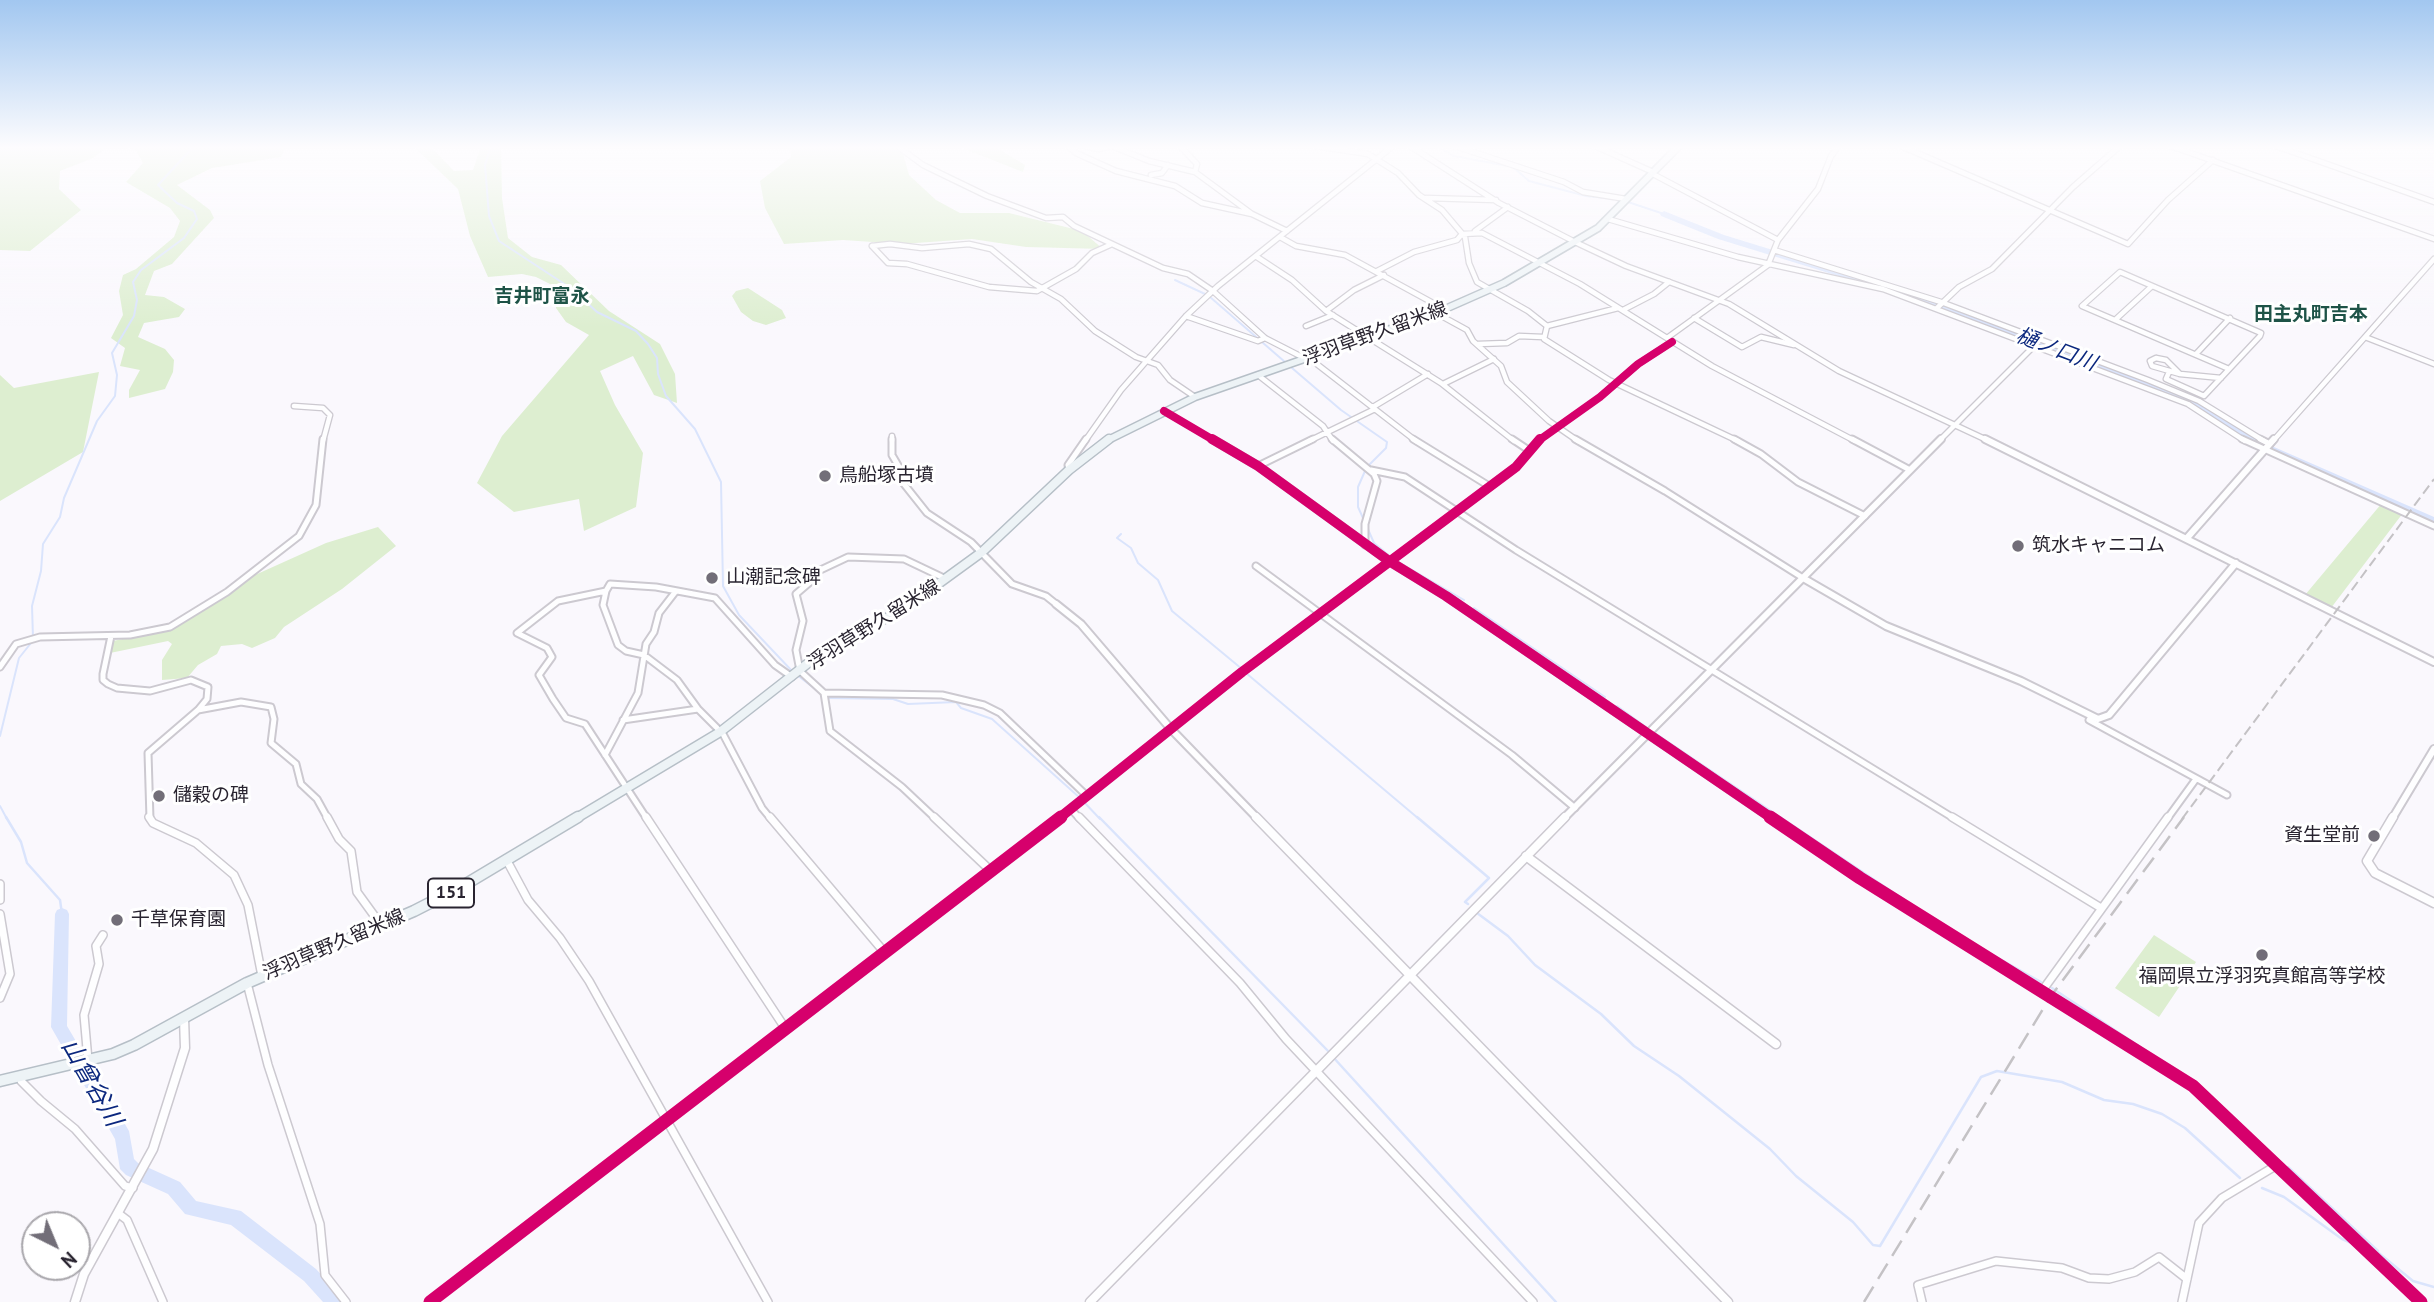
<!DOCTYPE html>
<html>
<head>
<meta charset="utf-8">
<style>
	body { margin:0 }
	#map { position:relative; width:2434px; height:1302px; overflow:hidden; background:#faf8fd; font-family:"PT Sans",sans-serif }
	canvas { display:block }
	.north { position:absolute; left:21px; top:1211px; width:70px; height:70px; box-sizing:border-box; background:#fff; border:2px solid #a9a7ac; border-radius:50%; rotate:137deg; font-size:19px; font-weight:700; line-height:28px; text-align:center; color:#292430 }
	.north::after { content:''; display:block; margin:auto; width:24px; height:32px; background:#726e78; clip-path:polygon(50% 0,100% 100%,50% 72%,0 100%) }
</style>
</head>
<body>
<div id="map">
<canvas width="2434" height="1302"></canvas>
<div class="north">N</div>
</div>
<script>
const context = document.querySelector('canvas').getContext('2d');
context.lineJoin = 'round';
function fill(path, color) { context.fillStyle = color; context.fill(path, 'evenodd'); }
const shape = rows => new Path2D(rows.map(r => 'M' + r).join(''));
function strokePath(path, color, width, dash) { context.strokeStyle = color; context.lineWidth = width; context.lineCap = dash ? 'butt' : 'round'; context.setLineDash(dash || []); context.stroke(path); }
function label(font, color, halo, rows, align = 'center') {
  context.font = font + ' "PT Sans","Noto Sans JP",sans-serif'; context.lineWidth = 6; context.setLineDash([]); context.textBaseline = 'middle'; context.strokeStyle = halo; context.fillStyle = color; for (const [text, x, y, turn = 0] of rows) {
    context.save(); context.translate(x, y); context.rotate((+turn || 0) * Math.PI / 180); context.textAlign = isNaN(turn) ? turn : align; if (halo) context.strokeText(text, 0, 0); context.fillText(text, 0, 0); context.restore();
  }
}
fill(shape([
	[0,146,108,146,93,158,60,171,59,189,81,210,30,251,0,250],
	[119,146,286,146,281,157,212,168,177,185,210,210,214,218,172,264,154,271,145,295,164,297,185,309,179,317,144,323,138,337,165,349,174,360,173,372,165,389,129,398,129,390,140,370,120,366,125,348,111,338,123,315,119,291,123,275,136,269,174,237,180,221,170,208,126,182,143,163,136,150],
	[413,146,430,146,454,171,473,170,481,146,501,146,502,198,508,238,532,257,561,265,609,311,660,344,675,374,677,403,654,395,633,356,600,371,615,405,643,453,636,507,584,531,579,499,514,512,477,483,502,436,589,335,566,322,556,308,556,287,536,277,522,274,488,277,470,236,458,189],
	[790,146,901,146,909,175,936,200,960,213,1009,213,1082,231,1103,249,1026,247,972,239,902,244,843,240,784,244,765,208,760,181,791,157],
	[957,146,994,146,1025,165,1023,172],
	[748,288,782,310,786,318,766,325,753,321,741,312,732,296,736,291],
	[99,372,83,452,0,501,0,375,14,388],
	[2382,503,2403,513,2331,608,2305,595],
	[378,527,396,546,342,589,284,627,275,638,252,648,242,644,221,646,217,654,198,665,187,678,162,680,162,660,172,644,168,641,110,653,113,641,171,629,255,575,326,543],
	[2154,935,2196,962,2159,1017,2115,988]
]), '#ddeed0');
strokePath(shape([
	[491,146,485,165,489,216,499,241,572,289,597,312,636,331,648,344,657,358,658,374,666,396,695,429,721,482,723,586,739,615,793,672],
	[1436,146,1454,156,1508,166],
	[1514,168,1529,181,1586,196,1613,199],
	[1628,202,1664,214],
	[1175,280,1205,294],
	[1210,297,1285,362],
	[1292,368,1341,410,1387,442,1386,448,1368,466],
	[1363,518,1358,507,1358,487,1365,471],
	[1367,527,1374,543,1391,557],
	[1121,534,1117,538,1131,548,1138,563,1158,580,1172,611,1242,669],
	[1395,560,1464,600],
	[1474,608,1605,697],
	[33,638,32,606,41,571,43,544,60,517,64,498,97,421,115,396,117,375,112,353,134,316,137,300,133,282,141,270,184,238,197,219,194,211,177,203,158,185,194,146],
	[1246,673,1419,819],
	[797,675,823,695],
	[828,698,893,699,908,704,956,702,961,708,992,719,1080,798],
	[1617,706,1646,727],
	[1655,733,1783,819],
	[0,736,19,658,31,643],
	[1084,802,1100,819],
	[0,806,7,819]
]), '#dae4fc', 2);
strokePath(shape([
	[6,817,21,842,27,863,60,900,62,914],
	[1099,817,1330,1053],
	[1417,817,1489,878,1465,902,1468,904],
	[1780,817,1936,921],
	[1477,913,1508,936,1535,965,1601,1014,1634,1046,1679,1076,1770,1149,1796,1176,1853,1222,1873,1245,1880,1246,1981,1077,1997,1071,2062,1082,2104,1100,2133,1104,2162,1114,2185,1128,2240,1178],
	[1980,948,2041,982],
	[2052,988,2176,1071],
	[1333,1057,1556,1302],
	[2199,1086,2209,1094],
	[2288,1167,2378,1251],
	[2262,1188,2284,1197,2342,1239,2356,1245],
	[2375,1250,2413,1281,2434,1287]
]), '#dae4fc', 2.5);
fill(shape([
	[1664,211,1724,235,1929,298,2179,393,2208,406,2258,440,2434,517,2434,525,2250,444,2200,410,2171,397,1923,302,1718,239,1661,216,1660,214,1664,211],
	[62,908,67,910,69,914,67,1026,129,1131,134,1159,138,1163,180,1182,196,1201,241,1211,316,1269,341,1296,344,1302,323,1302,304,1281,231,1225,185,1214,168,1194,126,1175,120,1169,115,1139,51,1027,55,914,57,910,62,908]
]), '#dae4fc');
const minorFar2 = shape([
	[897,146,923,165,987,196,1046,218,1063,217,1074,226,1163,268,1188,274,1213,291,1265,338,1306,359],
	[1068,146,1076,153,1116,171,1175,186,1202,203,1252,214],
	[1086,146,1099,149,1110,146],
	[1112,146,1149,161,1195,172,1252,214,1287,231],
	[1180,146,1197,164,1195,172],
	[1316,146,1368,154,1398,173,1419,195,1442,210,1465,237,1469,263,1477,282,1528,311,1547,326,1618,308],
	[1410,146,1499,203,1575,242],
	[1455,146,1564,182,1583,192,1626,199],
	[1595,146,1653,172],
	[1839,146,1831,156,1818,189,1778,240,1774,250,1941,302,2148,380,2199,401,2264,441],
	[1901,146,2128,244,2168,200,2213,160],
	[2276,146,2434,202],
	[1651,173,1778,240],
	[1151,175,1162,173,1168,165],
	[1426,198,1496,200],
	[1608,219,1738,257,1883,289,2188,404,2245,441],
	[1475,231,1508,207],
	[1280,237,1296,246,1345,255,1444,309],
	[872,246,890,244,922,248,969,244,991,249,1031,282,1061,299,1095,331,1136,357,1158,365,1170,380,1195,397],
	[872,246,888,263,907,264,989,287,1037,291,1076,269,1092,253,1112,244],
	[1257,257,1292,280,1326,311,1441,383,1514,441],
	[1377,271,1414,252,1457,240,1462,234,1482,233,1580,284,1712,366,1855,441],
	[1623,310,1654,294,1669,282],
	[1326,311,1354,290,1384,275],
	[1436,313,1467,330,1473,341,1501,366,1507,382,1549,421,1578,441],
	[1186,316,1258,341,1265,338],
	[1694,318,1742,347,1761,337,1794,345],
	[2115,320,2152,286],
	[1306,326,1333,315],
	[1547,326,1544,339,1609,380,1738,441],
	[1667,338,1768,265,1774,250],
	[1478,344,1507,343,1519,336,1543,337],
	[2196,354,2230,318],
	[1309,358,1416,441],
	[2156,358,2166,360,2180,374,2152,366,2150,361,2156,358],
	[2169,372,2166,379,2204,396,2260,336,2261,333,2120,272,2082,306,2229,369],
	[2180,374,2221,378],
	[1258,375,1323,426,1333,441],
	[1443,384,1494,359],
	[294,406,323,408,330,415,323,441],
	[1373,407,1428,374],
	[892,436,892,441],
	[1085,441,1121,390,1186,316,1218,286,1393,146],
	[1309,441,1375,409],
	[1538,441,1600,397,1638,364,1672,342]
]);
const minorFar1 = shape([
	[892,439,892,455,899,467,900,479,927,513,971,542,1012,584,1046,596,1056,604],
	[1332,439,1374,474,1377,481,1365,524,1365,545],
	[1413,439,1489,486],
	[1512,439,1530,451],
	[1575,439,1665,491,1803,578],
	[1734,439,1761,454,1798,482,1865,516],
	[1852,439,1910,470],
	[2242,439,2434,526],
	[2260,439,2270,444],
	[1258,466,1313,439],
	[1069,470,1068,465,1086,439],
	[1371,470,1405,477,1516,550,1955,819],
	[1256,566,1512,755,1575,808],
	[946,579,904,559,848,557,814,573,810,582,796,594,803,621,796,650,800,671,824,693,942,695,984,705,1000,713,1087,796],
	[606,591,558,601,517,633,547,648,552,657,539,675,553,699,566,718,585,724,647,819],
	[111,636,103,674,103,680,108,684,117,688,150,691,191,680,208,687,207,699,198,710,148,753,150,819],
	[0,667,16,644,40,637,130,635,170,627,227,592,299,536,316,505,323,439],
	[824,693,830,731,902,787,936,819],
	[198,710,241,702,271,707,274,719,271,743,296,764,301,784,317,799,328,819],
	[2091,717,2089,720,2227,795],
	[623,720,698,709],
	[605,755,638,693,646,644,654,632,659,613,676,591],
	[1071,809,1080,819],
	[771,819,762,808,723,734,698,709,677,680,644,655,626,651,618,645,603,605,606,591,610,584,656,587,715,598,775,665,792,677],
	[1058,819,1242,672,1516,467,1540,439],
	[2167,819,2196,779]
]);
const minor = shape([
	[149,817,153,823,196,843,234,875,248,905,262,976],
	[327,817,339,839,351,851,357,892,381,925],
	[646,817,785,1028],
	[770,817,885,953],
	[934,817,991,871],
	[1079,817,1240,983,1286,1039,1533,1302],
	[1952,817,2101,908],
	[506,859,528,900,560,938,589,981,768,1302],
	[0,884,0,900],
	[0,914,10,974,0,998],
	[247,983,268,1065,320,1224,325,1275,346,1302],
	[2042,991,2168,817],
	[88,1060,84,1015,99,964,96,946,103,935],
	[21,1077,21,1081,41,1101,75,1129,125,1186,133,1188],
	[119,1214,127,1220,163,1302],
	[430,1302,1061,817],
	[1922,1302,1918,1285,1996,1261,2062,1268,2089,1278,2109,1279,2135,1272,2159,1257,2187,1279],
	[2182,1302,2199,1223,2222,1198,2277,1165]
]);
const tertiaryFar2 = shape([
	[2171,146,2434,239],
	[1575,242,1626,266,1729,304,1839,371,1989,441],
	[1937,308,1959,287,1992,269,2073,187,2120,146],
	[2365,337,2434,364],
	[1164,411,1215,441],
	[1939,441,2034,346],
	[2273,441,2434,259]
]);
const tertiaryFar1 = shape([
	[1212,439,1258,466,1389,561,1446,596,1773,819],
	[1985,439,2434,662],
	[2187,538,2274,439],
	[1803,578,1886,626,2021,681,2098,719,2109,715,2236,563],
	[1056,604,1081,624,1170,728,1258,819],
	[1563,819,1941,439],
	[2392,819,2434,749]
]);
const tertiary = shape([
	[1256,817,1728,1302],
	[1770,817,1860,878,2193,1086,2421,1302],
	[2393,817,2367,861,2375,873,2434,903],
	[1526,856,1776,1044],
	[75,1302,84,1274,153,1149,185,1048,184,1018],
	[1090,1302,1565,817]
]);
const primaryFar2 = shape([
	[1106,441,1195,397,1436,313,1504,283,1598,228,1679,146]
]);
const primaryFar1 = shape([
	[575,819,720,732,821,653,905,608,982,552,1069,470,1109,439]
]);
const primary = shape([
	[0,1081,113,1054,134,1045,247,983,414,911,461,887,578,817]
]);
strokePath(minorFar2, '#ccc9d0', 7);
strokePath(minorFar1, '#ccc9d0', 9);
strokePath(minor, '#ccc9d0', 10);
strokePath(tertiaryFar2, '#ccc9d0', 7);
strokePath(tertiaryFar1, '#ccc9d0', 10);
strokePath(tertiary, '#ccc9d0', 11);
strokePath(primaryFar2, '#b6bfc7', 9);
strokePath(primaryFar1, '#b6bfc7', 11);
strokePath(primary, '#b6bfc7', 13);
strokePath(minorFar2, '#fefeff', 4.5);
strokePath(minorFar1, '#fefeff', 5);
strokePath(minor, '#fefeff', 7);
strokePath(tertiaryFar2, '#fefeff', 4.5);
strokePath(tertiaryFar1, '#fefeff', 6);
strokePath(tertiary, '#fefeff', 8);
strokePath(primaryFar2, '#edf3f6', 6);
strokePath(primaryFar1, '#edf3f6', 8);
strokePath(primary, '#edf3f6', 10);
strokePath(shape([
	[2182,819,2434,479]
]), '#c4c2c5', 2, [10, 5]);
strokePath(shape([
	[1864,1302,2051,996,2184,817]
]), '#c4c2c5', 2.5, [18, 9]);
strokePath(shape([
	[1164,411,1215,441],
	[1538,441,1600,397,1638,364,1672,342]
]), '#d6006c', 8);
strokePath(shape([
	[1212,439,1258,466,1389,561,1446,596,1773,819],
	[1058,819,1242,672,1516,467,1540,439]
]), '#d6006c', 10);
strokePath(shape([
	[1770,817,1860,878,2193,1086,2421,1302],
	[430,1302,1061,817]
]), '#d6006c', 13);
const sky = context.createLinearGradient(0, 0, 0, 328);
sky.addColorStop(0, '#a2c7f0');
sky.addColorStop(0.45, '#fdfcfe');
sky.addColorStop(1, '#fdfcfe00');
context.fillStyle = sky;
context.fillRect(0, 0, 2434, 328);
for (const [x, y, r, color] of [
	[825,476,7,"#726e78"],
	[2018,546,7,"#726e78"],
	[712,578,7,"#726e78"],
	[159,796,7,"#726e78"],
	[2374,836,7,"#726e78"],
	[117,920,7,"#726e78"],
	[2262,955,7,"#726e78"]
]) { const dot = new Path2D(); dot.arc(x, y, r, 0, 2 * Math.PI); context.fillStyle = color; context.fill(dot); strokePath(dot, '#fff', 2.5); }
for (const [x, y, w] of [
	[451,893,46]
]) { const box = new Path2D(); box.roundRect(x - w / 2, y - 14.5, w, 29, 5); context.fillStyle = '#fff'; context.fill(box); strokePath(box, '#292430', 2); }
label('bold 18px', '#292430', null, [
	["151",451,893]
]);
label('bold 19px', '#1e5347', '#fff', [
	["吉井町富永",542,297],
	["田主丸町吉本",2311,315]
]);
label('19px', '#292430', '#fff', [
	["浮羽草野久留米線",1375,334,-20],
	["浮羽草野久留米線",874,625,-32],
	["浮羽草野久留米線",334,945,-23]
]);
label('19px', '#292430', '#fff', [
	["鳥船塚古墳",839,476],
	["筑水キャニコム",2032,546],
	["山潮記念碑",726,578],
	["儲穀の碑",173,796],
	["資生堂前",2360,836,"right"],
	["千草保育園",131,920],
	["福岡県立浮羽究真館高等学校",2262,977,"center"]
], 'left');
label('italic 21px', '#0b277e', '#fff', [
	["樋ノ口川",2056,350,21]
]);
label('italic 24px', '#0b277e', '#fff', [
	["山曾谷川",91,1083,60]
]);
</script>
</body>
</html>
